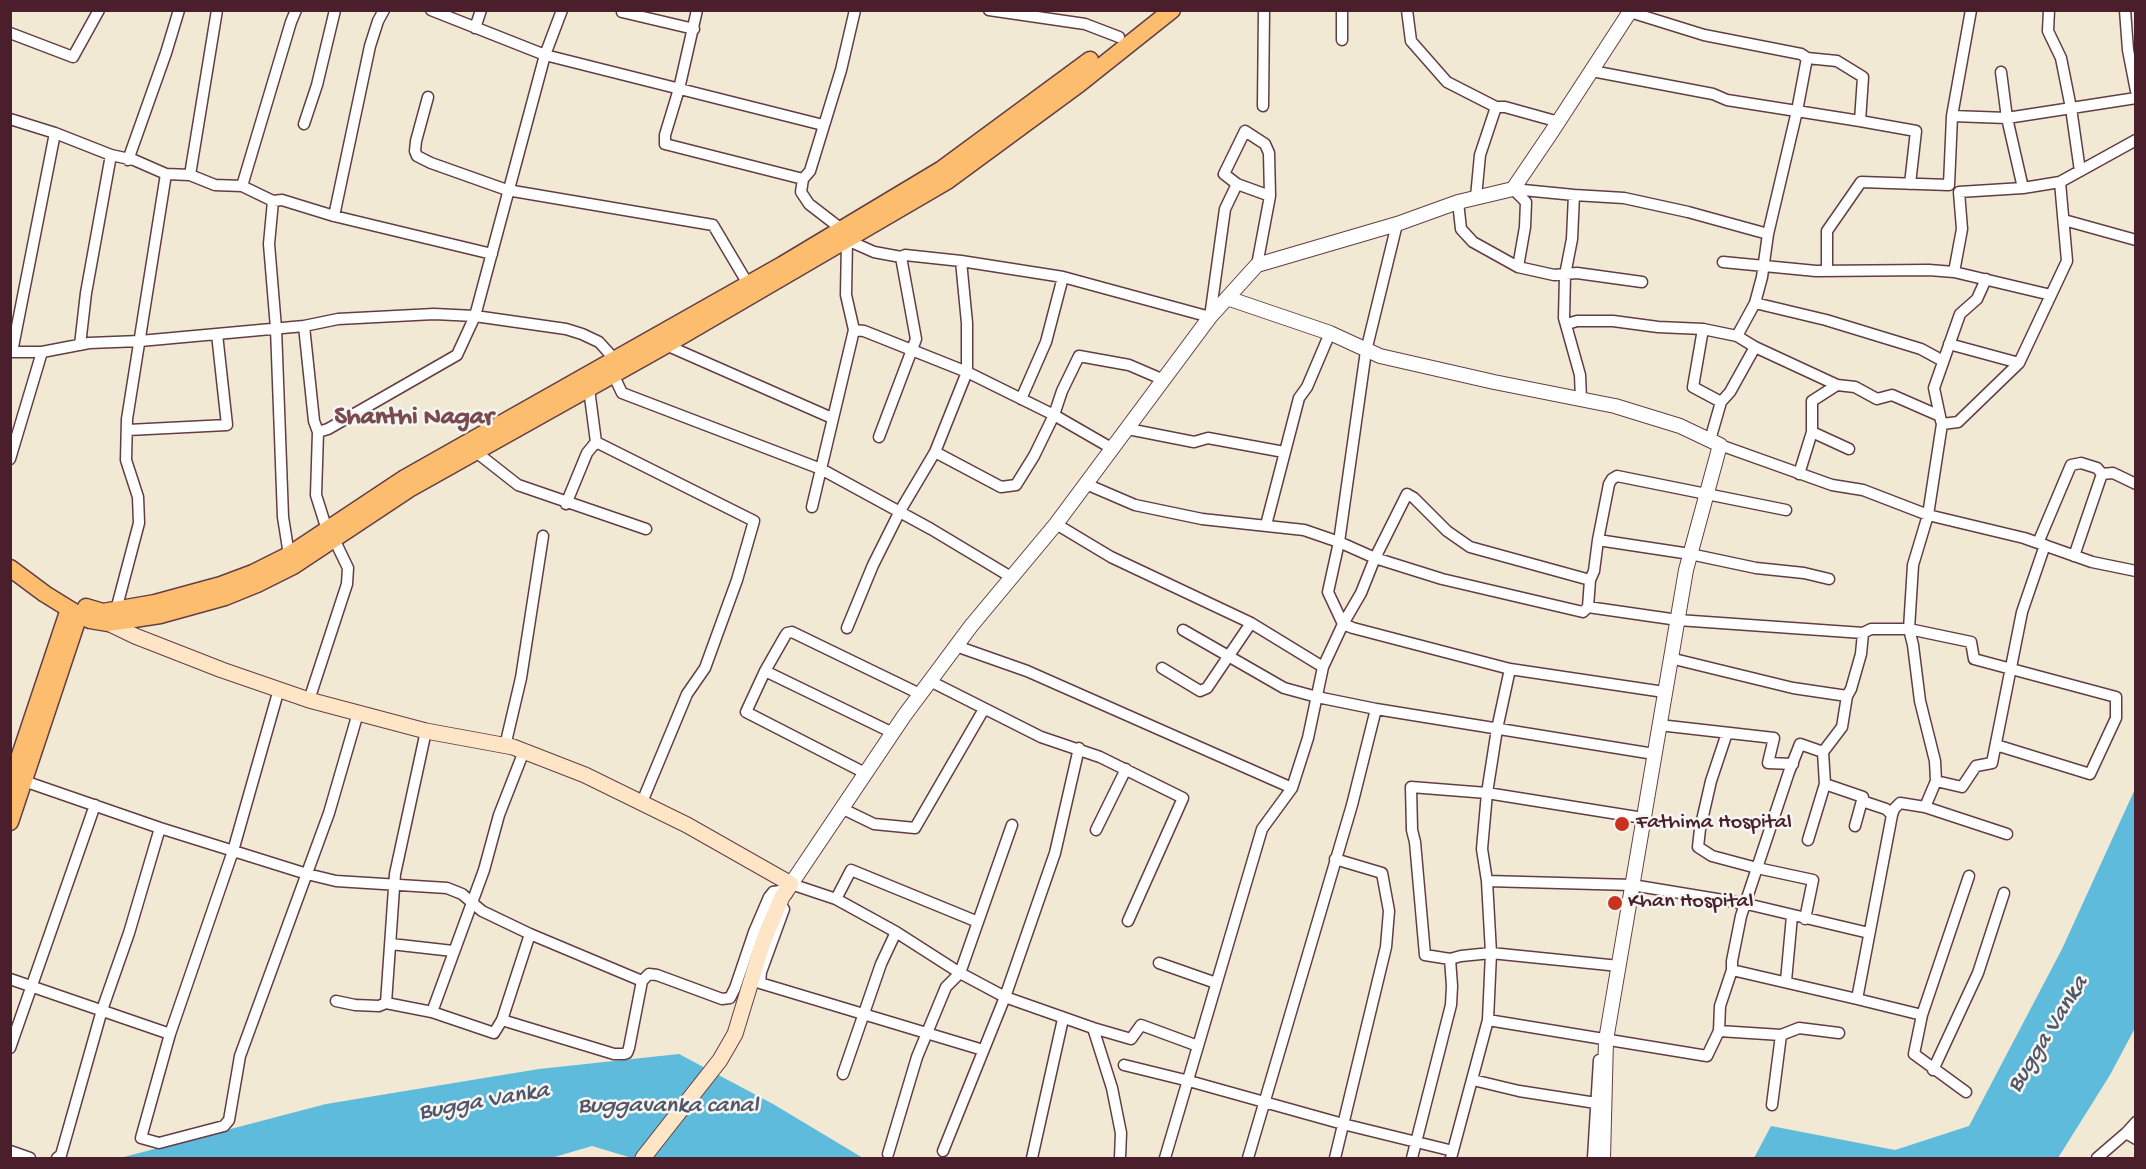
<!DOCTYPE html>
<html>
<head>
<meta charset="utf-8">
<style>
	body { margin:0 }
	#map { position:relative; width:2146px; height:1169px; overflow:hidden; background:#f1e9d4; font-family:"Gochi Hand",sans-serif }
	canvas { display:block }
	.frame { position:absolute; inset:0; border:12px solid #4a1f2b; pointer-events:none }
</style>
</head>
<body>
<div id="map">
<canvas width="2146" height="1169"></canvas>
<div class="frame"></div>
</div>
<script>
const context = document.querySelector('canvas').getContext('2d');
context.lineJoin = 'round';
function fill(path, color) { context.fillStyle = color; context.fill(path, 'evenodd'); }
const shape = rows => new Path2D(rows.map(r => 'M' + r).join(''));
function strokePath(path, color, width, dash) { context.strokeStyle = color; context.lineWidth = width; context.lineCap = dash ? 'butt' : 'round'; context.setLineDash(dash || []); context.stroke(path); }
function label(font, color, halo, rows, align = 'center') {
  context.font = font + ' "Gochi Hand",sans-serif'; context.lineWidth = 5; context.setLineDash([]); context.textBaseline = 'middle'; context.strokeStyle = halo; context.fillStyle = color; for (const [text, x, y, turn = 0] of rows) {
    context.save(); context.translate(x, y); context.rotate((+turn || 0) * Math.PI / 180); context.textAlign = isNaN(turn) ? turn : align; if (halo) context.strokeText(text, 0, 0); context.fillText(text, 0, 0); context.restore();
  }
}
fill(shape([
	[2135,789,2135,1028,2110,1075,2058,1158,1754,1158,1771,1126,1895,1150,1969,1126,2062,949],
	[679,1054,773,1104,863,1158,632,1158,592,1146,551,1158,120,1158,326,1104,539,1069]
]), '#5ebbdc');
const minor = shape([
	[296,10,291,22,242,186,273,201,282,200,334,216,492,254],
	[431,10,545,55,823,125],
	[562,10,545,55,475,316,566,329,582,334,599,342,618,363],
	[697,10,679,89,665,135,665,144,803,179],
	[989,10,1085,24,1119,37],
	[1407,10,1411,41,1447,82,1496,107,1505,107,1559,122],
	[2049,10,2048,31,2061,58,2071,108,2080,171],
	[2125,10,2128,50,2136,91],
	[622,12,694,29],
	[475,28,481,10],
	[10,33,73,57,99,10],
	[1342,40,1342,10],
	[1592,71,1713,94,1727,100,1860,121,1863,77,1837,61,1807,58,1801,54,1704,35,1630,12],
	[2001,72,2007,118,2023,188],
	[428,97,416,141,415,151,417,156,431,163,507,190,713,225,748,284],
	[1263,106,1264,10],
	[1952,116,2007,118,2136,98],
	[10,119,55,133,111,155,134,160,166,174,190,175,215,185,242,186],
	[1860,121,1916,131,1910,184],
	[304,124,317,85,335,10],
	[128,160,166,53,179,10],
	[190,175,217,10],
	[1574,195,1572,239,1565,275,1564,318,1580,375,1581,399],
	[1476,197,1480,155,1496,107],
	[273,201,269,244,276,328,283,517,289,555],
	[1458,202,1461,229,1473,242,1518,267,1554,275,1577,273,1642,282],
	[334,216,370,46,378,21,384,10],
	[2064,220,2136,240],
	[1397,224,1366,351,1339,542,1328,592,1343,624,1353,628,1510,669,1664,692],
	[844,231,809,204,801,192,803,179,810,171,841,70,855,10],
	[1723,262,1816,271,1929,270,1954,272,1962,229,1959,192,2023,188,2060,182,2136,140],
	[1257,265,1270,196,1269,153,1265,144,1245,131,1224,174,1237,184,1270,196],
	[1518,267,1525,227,1526,202,1513,189,1574,195,1624,198,1688,212,1768,234],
	[1827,270,1827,231,1861,182,1949,185,1952,116,1971,10],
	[1954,272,2051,295],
	[1755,303,1826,320,1921,349,1943,361],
	[1567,324,1577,321,1613,321,1658,327,1703,329,1737,336,1755,347,1837,385],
	[304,326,314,421,318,432,316,495,327,530,334,539,348,568,347,584,309,700],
	[1703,329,1693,387,1721,402],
	[854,330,864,331,967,372,1054,415,1113,449],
	[1737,336,1755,303,1762,277,1768,234,1797,111,1807,58],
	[1949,344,2019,363],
	[80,345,86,293,111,155],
	[666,345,832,418],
	[10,352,42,352,89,343,140,341,304,326,338,319,434,314,475,316,457,355,328,429,318,432],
	[12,352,55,133],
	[613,374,622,393,821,469,854,330,846,295,847,240,874,252,901,257,905,255,961,261,1063,277,1210,317,1225,209,1237,184],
	[1021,399,1046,342,1063,277],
	[1941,421,1934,388,1960,314,1977,299,1986,279],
	[1128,429,1194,442,1208,438,1284,452],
	[128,430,227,425,217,334],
	[879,437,916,339,901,257],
	[1710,440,1721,402,1730,392,1755,347],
	[596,442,754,521,737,580,705,668,687,694,642,802],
	[1720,445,1832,485,1863,490,1928,515,2024,538,2092,562,2136,571],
	[1849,449,1812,432,1812,401,1837,385,1855,387,1877,399,1892,395,1940,416],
	[476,452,518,485,646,529],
	[935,452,1001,487,1016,485,1034,456,1054,415,1062,391,1079,356,1129,365,1164,380],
	[10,459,42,352],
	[1799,474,1812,432],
	[1086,484,1135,505,1202,519,1304,530,1339,542,1375,558,1442,579,1583,612,1588,607,1678,620,1863,633,1871,629,1909,629,1971,642,1974,659,2116,697,2116,718,2090,774,1996,745],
	[566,504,587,453,596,442,589,389],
	[812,507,821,469,931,529,1011,577],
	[1786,510,1617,476,1612,479,1609,484,1598,540,1690,554,1756,568,1804,573,1829,579],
	[1056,524,1111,557,1251,623,1323,667],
	[1266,525,1299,398,1307,387,1330,333],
	[2038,543,2071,465,2081,463,2097,468,2102,474,2113,473,2136,484],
	[2074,556,2102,474],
	[1588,607,1590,580,1594,571,1598,540],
	[116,610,139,523,138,497,126,460,127,419,166,174],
	[847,628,873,565,900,511,935,452,967,372,967,323,961,261],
	[1183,630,1284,688,1317,697,1376,709,1654,754],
	[956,646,1027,671,1292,788],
	[1670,658,1793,688,1847,696],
	[1162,668,1200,691,1207,688,1251,623],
	[765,671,893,733],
	[930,681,1041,737,1100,757,1183,798,1128,921],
	[279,689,233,851,170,1034,141,1138,159,1143,224,1126,229,1120,240,1056,329,813,358,713],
	[1659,725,1774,738,1768,763,1793,764],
	[1727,733,1711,781,1700,829,1698,847,1712,856,1757,868,1813,880,1805,919],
	[505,746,521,678,543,536],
	[865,773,746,712,765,671,785,636,787,633,792,632,920,694],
	[24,781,160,828,307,874,336,881,447,888,462,894,482,911,530,934,642,981],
	[1936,781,1962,787,1976,766,1992,763,2022,612,2045,545],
	[1862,801,1886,809,1892,815],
	[1925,807,2007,834],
	[841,808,874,824,915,828,984,709],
	[1855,826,1863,797,1825,784,1823,752,1842,727,1847,696,1851,689,1861,654,1863,633],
	[1096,830,1126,769],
	[1808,840,1825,784],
	[1335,859,1382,873,1389,911,1386,947,1335,1158],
	[1487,881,1632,885,1747,904,1869,933],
	[791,884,836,899,896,932,960,973,1005,997,1093,1028],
	[836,899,851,870,978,922],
	[784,909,761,972,760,983,983,1050],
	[391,944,453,951],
	[1159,963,1216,983],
	[1619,966,1491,953,1461,956,1450,959,1425,955,1415,842,1412,830,1411,787,1487,793,1643,818],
	[1732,970,1857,999],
	[10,979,170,1034],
	[1786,981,1792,916],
	[336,1001,355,1005,379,1006,386,1003,432,1012,494,1033,502,1020,530,934],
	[386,1003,395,874,426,731],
	[432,1012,484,870,499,815,524,751],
	[1922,1015,1969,876],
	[502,1020,614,1054,624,1054,627,1053,629,1048,642,981,649,974,657,975,722,999,730,998,735,988,754,932,769,897,773,892,787,890,787,894],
	[1488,1020,1707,1056,1719,1031,1720,1006,1732,970,1732,961,1741,916,1789,772,1800,744,1823,752],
	[1719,1031,1781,1035],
	[10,1048,95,805],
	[1124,1065,1189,1081,1343,1124,1453,1151],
	[1933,1070,1978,973,2004,893],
	[843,1074,881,964,896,932],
	[1473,1080,1519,1091,1596,1103],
	[1966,1092,1914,1054,1922,1015,1857,999,1892,815,1894,809,1900,803,1925,807,1936,781,1935,761,1920,701,1913,645,1909,629,1913,565,1928,515,1942,424,1958,422,2019,363,2067,261,2060,182],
	[1772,1105,1781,1035,1799,1028,1839,1033],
	[2126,1133,2136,1122],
	[10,1151,30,1158],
	[943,1151,1005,997,1055,853,1079,748],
	[888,1154,917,1057,946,987,960,973,1012,825],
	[57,1158,61,1155,102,1010,129,933,160,828],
	[1032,1158,1063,1019],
	[1120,1158,1121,1133,1112,1088,1093,1028,1131,1039,1141,1025,1198,1046],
	[1165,1158,1262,829,1292,788,1308,738,1323,667,1343,624,1361,593,1375,558,1407,494,1414,498,1447,531,1470,547,1590,580],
	[1248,1158,1352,805,1376,709],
	[1412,1158,1451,1005,1452,986,1450,959],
	[1451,1158,1488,1020,1491,953,1487,881,1482,849,1487,793,1497,729,1510,669],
	[1593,1158,1599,1060],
	[2097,1158,2126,1133,2136,1139]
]);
const tertiary = shape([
	[1227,298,1330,333,1380,356,1494,382,1615,406,1680,426,1720,445,1686,570,1606,1040,1603,1158],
	[791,884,904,716,971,626,1056,524,1210,317,1257,265,1397,224,1458,202,1513,189,1551,133,1631,10]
]);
const secondary = shape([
	[108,623,135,636,222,670,309,700,426,731,513,747,585,775,687,825,791,884,782,897,763,942,735,1034,720,1060,643,1158]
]);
const primary = shape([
	[10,568,45,594,79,615,90,620,108,623,160,615,225,597,257,584,293,566,409,489,666,345,947,181,1079,84,1172,10],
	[86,607,103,612,155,603,221,585,253,573,289,555,405,478,782,265,942,169,1090,60],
	[10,785,69,609],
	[10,822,79,615]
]);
strokePath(minor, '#633d44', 13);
strokePath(tertiary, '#633d44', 16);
strokePath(secondary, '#633d44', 17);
strokePath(primary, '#633d44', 19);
strokePath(minor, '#fff', 10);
strokePath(tertiary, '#fff', 14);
strokePath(secondary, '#fee5c5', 15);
strokePath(primary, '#fcbd6f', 16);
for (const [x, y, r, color] of [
	[1622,824,8,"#c8321e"],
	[1615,903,8,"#c8321e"]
]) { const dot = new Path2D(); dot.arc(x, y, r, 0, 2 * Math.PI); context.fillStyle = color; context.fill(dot); strokePath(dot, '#f6f6f2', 2); }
label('22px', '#4a1f2b', '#f6f6f2', [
	["Fathima Hospital",1636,824],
	["Khan Hospital",1628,903]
], 'left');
label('italic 24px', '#515669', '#f6f6f2', [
	["Bugga Vanka",2049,1035,-58],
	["Bugga Vanka",484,1103,-10],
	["Buggavanka canal",668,1107]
]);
label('bold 26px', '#794b50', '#f6f6f2', [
	["Shanthi Nagar",414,419]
]);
</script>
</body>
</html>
